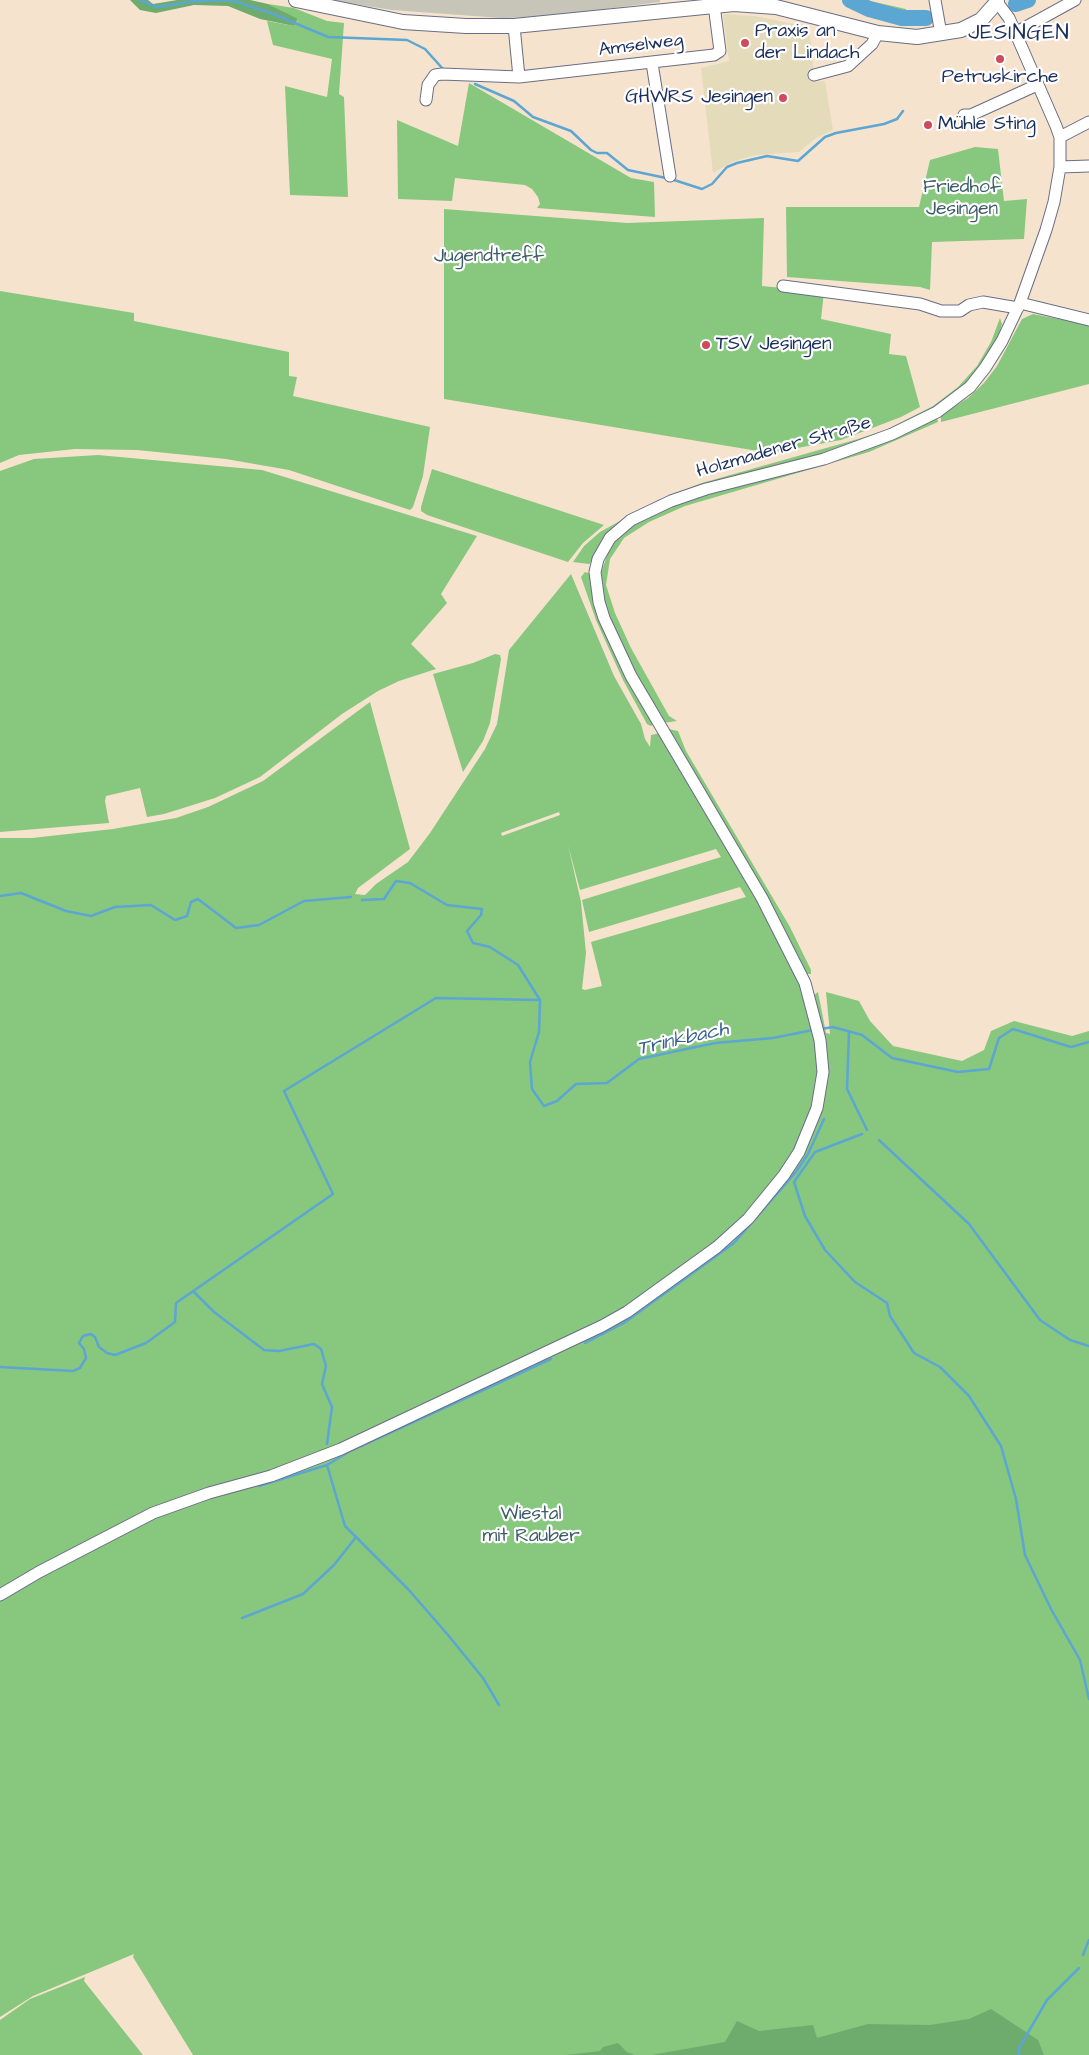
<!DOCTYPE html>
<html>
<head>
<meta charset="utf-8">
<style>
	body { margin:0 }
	canvas { display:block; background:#f6e3cd }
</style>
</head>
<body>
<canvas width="1089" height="2055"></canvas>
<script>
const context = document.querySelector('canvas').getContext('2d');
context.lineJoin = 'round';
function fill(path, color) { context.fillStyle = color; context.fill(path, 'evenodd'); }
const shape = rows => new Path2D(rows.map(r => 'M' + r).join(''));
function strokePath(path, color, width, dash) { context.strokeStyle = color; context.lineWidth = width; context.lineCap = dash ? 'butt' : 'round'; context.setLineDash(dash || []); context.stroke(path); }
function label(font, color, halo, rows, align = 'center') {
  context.font = font + ' "Architects Daughter",sans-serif'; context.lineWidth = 4.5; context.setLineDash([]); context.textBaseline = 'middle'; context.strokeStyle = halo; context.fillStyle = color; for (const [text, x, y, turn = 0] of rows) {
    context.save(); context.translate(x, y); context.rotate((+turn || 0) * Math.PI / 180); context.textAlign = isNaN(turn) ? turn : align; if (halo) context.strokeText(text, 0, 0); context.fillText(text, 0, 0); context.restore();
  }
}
fill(shape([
	[723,14,755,16,809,27,815,82,825,81,833,130,816,138,799,152,755,155,732,162,713,173,701,68,729,61]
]), '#e4dbba');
fill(shape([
	[330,0,660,0,660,2,543,17,501,18,392,10]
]), '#c6c5b8');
fill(shape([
	[855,0,866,0,906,9,906,16,870,7],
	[268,4,294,8,327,21,344,23,339,94,344,97,348,197,290,195,285,86,327,97,332,59,273,45,267,21,294,26,298,20],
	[469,83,631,178,654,182,655,217,537,208,540,204,538,197,532,189,525,185,455,178,452,201,398,199,397,120,458,146],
	[975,147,998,149,1004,201,1027,199,1024,239,932,242,930,290,920,287,787,277,786,207,919,207,930,160],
	[444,209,627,223,764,218,762,286,824,292,821,319,891,334,889,354,906,356,920,407,901,417,841,440,770,453,444,399],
	[0,291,134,313,134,321,289,352,289,376,297,377,293,396,430,427,423,476,413,507,410,510,289,470,226,459,137,450,75,449,19,455,0,463],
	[1033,314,1089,325,1089,384,941,422,941,415,968,398,984,383,997,366,1022,319],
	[1000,318,1002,324,1000,331,990,353,972,378,935,409,861,443,635,514,589,564,573,562,584,546,600,532,658,500,702,483,858,439,886,430,933,406,958,387,977,366,991,342],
	[937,417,938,422,869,452,685,506,649,522,624,538,610,559,606,585,615,613,631,648,669,716,677,721,663,723,632,669,607,615,601,586,601,573,610,547,619,536,632,526,676,504],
	[98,455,262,470,477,536,441,594,447,603,411,644,436,669,399,681,378,691,342,714,260,777,215,798,164,814,147,817,140,788,106,796,105,801,109,823,0,832,0,471,34,459],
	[432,469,604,525,583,543,568,562,427,515,421,511,421,507],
	[585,572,591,574,653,725,651,726,647,724,623,680,596,620,581,577],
	[571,574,614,676,641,724,645,739,650,747,651,735,660,733,800,962,764,892,668,729,678,731,686,751,790,927,811,970,811,974,806,974,814,995,818,992,826,1033,830,1034,826,992,859,1001,870,1021,893,1046,962,1061,984,1050,991,1031,1014,1021,1072,1036,1089,1031,1089,2055,193,2055,133,1957,134,1954,33,1996,0,2017,0,838,32,838,113,829,176,818,208,807,263,781,370,702,410,849,358,888,355,894,365,895,376,884,408,862,430,833,485,749,497,724,509,650],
	[559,812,560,815,502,836,501,833],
	[568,845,580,890,716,849,721,857,582,900,589,932,740,887,746,897,591,942,602,986,585,990,582,989,586,953,581,902],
	[495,654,500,655,501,659,490,723,483,741,463,772,433,674,473,663],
	[85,1977,84,1981,143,2055,0,2055,0,2020,30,1999]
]), '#88c77e');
fill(shape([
	[130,0,148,0,153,4,177,0,250,0,268,4,298,19,294,26,260,19,228,6,194,5,156,13,140,10],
	[991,2009,1038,2040,1044,2055,651,2055,725,2042,737,2021,759,2031,813,2025,817,2038,868,2024,930,2025,969,2019],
	[618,2043,627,2052,635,2055,566,2055,600,2051,603,2047]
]), '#6eac6d');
strokePath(shape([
	[140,0,157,7,196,1,230,0,271,13,328,37,407,40,425,49,443,69],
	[475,84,514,101,533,117,571,131,591,150,597,153,607,153,628,170,666,178],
	[671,179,702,189,712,184,727,167,737,163,767,156,798,161,825,137,836,133,884,124,897,119,903,111],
	[0,896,21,893,66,911,91,916,115,907,151,905,175,920,187,916,191,902,198,899,236,928,259,925,304,901,351,897],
	[362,900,384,899,396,881,410,883,447,905,482,909,481,915,467,931,473,943,490,947,518,965,540,1000,539,1032,530,1062,532,1089,544,1106,557,1101,576,1084,607,1083,639,1059,715,1043,773,1038,813,1030],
	[821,1029,833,1027,862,1035,892,1058,958,1072,989,1069,999,1038,1013,1029,1071,1047,1089,1042],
	[849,1032,847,1089,867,1130],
	[862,1134,815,1152,794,1182,805,1216,825,1250,855,1282,887,1303,890,1316,914,1353,940,1367,969,1396,1001,1446,1016,1499,1025,1555,1051,1609,1080,1660,1089,1699],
	[879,1140,969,1224,1040,1320,1070,1340,1089,1346],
	[193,1291,214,1312,264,1350,279,1351,314,1344,321,1349,326,1366,322,1384,332,1407,327,1444],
	[585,1343,624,1323,734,1243,796,1172,808,1154,824,1119],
	[0,1367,73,1371,80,1368,86,1358,84,1349,79,1343,83,1336,91,1334,95,1337,99,1347,107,1353,115,1355,146,1343,175,1322,176,1303,333,1194,284,1091,436,998,539,1000],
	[327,1465,345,1526,408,1589,448,1635,483,1678,499,1705],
	[259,1486,327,1465,350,1451,551,1359],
	[242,1618,303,1594,334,1565,356,1537],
	[1083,1955,1089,1940],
	[1019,2055,1019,2048,1047,2000,1079,1968]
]), '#5ca6d3', 2.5);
strokePath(shape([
	[850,0,869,9,902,18,926,18],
	[1016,4,1028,0]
]), '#5ca6d3', 16);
const minor = shape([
	[935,0,941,34],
	[514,26,519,77],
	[1015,33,1075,0],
	[652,63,670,176],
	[814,75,848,66,872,44,878,33],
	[426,100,428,85,435,75,442,74,519,77,714,55,720,51,714,5],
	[964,115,971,115,1037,85],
	[1060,137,1089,122],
	[1060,167,1089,166],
	[783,286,920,304,941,311,960,311,969,305,983,302,1018,308],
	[1020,303,1089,320],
	[0,1595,39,1572,153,1513,209,1493,271,1476,341,1449,602,1326,627,1312,717,1247,748,1219,784,1175,799,1152,817,1108,823,1072,820,1040,805,983,762,898,631,676,604,618,599,602,595,572,598,559,610,538,631,520,671,501,706,489,824,459,892,434,937,412,970,387,985,368,1002,341,1020,303,1046,230,1054,202,1060,167,1060,137,1056,126,1009,18,997,2]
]);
const major = shape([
	[296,0,403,22,466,26,514,26,734,4,776,7,878,33,917,37,961,30,981,20,997,2]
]);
strokePath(minor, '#686e85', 13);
strokePath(major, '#686e85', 16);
strokePath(minor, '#fff', 11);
strokePath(major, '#fff', 14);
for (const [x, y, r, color] of [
	[745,43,5,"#d1495b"],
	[1000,59,5,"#d1495b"],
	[783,98,5,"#d1495b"],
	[928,125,5,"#d1495b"],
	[706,345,5,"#d1495b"]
]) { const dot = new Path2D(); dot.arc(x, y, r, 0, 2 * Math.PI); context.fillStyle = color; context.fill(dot); strokePath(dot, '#fff', 2); }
label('19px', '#1b2f5e', '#fff', [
	["Praxis an",755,32],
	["der Lindach",755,54],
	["Petruskirche",1000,78,"center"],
	["GHWRS Jesingen",773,98,"right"],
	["Mühle Sting",938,125],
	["TSV Jesingen",716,345]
], 'left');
label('19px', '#1b2f5e', '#fff', [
	["Amselweg",641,46,-7],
	["Holzmadener Straße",784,448,-16]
]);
label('19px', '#3c5d68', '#fff', [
	["Friedhof",962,188],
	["Jesingen",962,210],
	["Jugendtreff",489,257],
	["Wiestal",531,1515],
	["mit Rauber",531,1537]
]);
label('italic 20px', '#355f8d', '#fff', [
	["Trinkbach",683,1040,-13]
]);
context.letterSpacing = '1px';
label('21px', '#1b2f5e', '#fff', [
	["JESINGEN",1019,35]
]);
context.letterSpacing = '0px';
</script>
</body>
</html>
